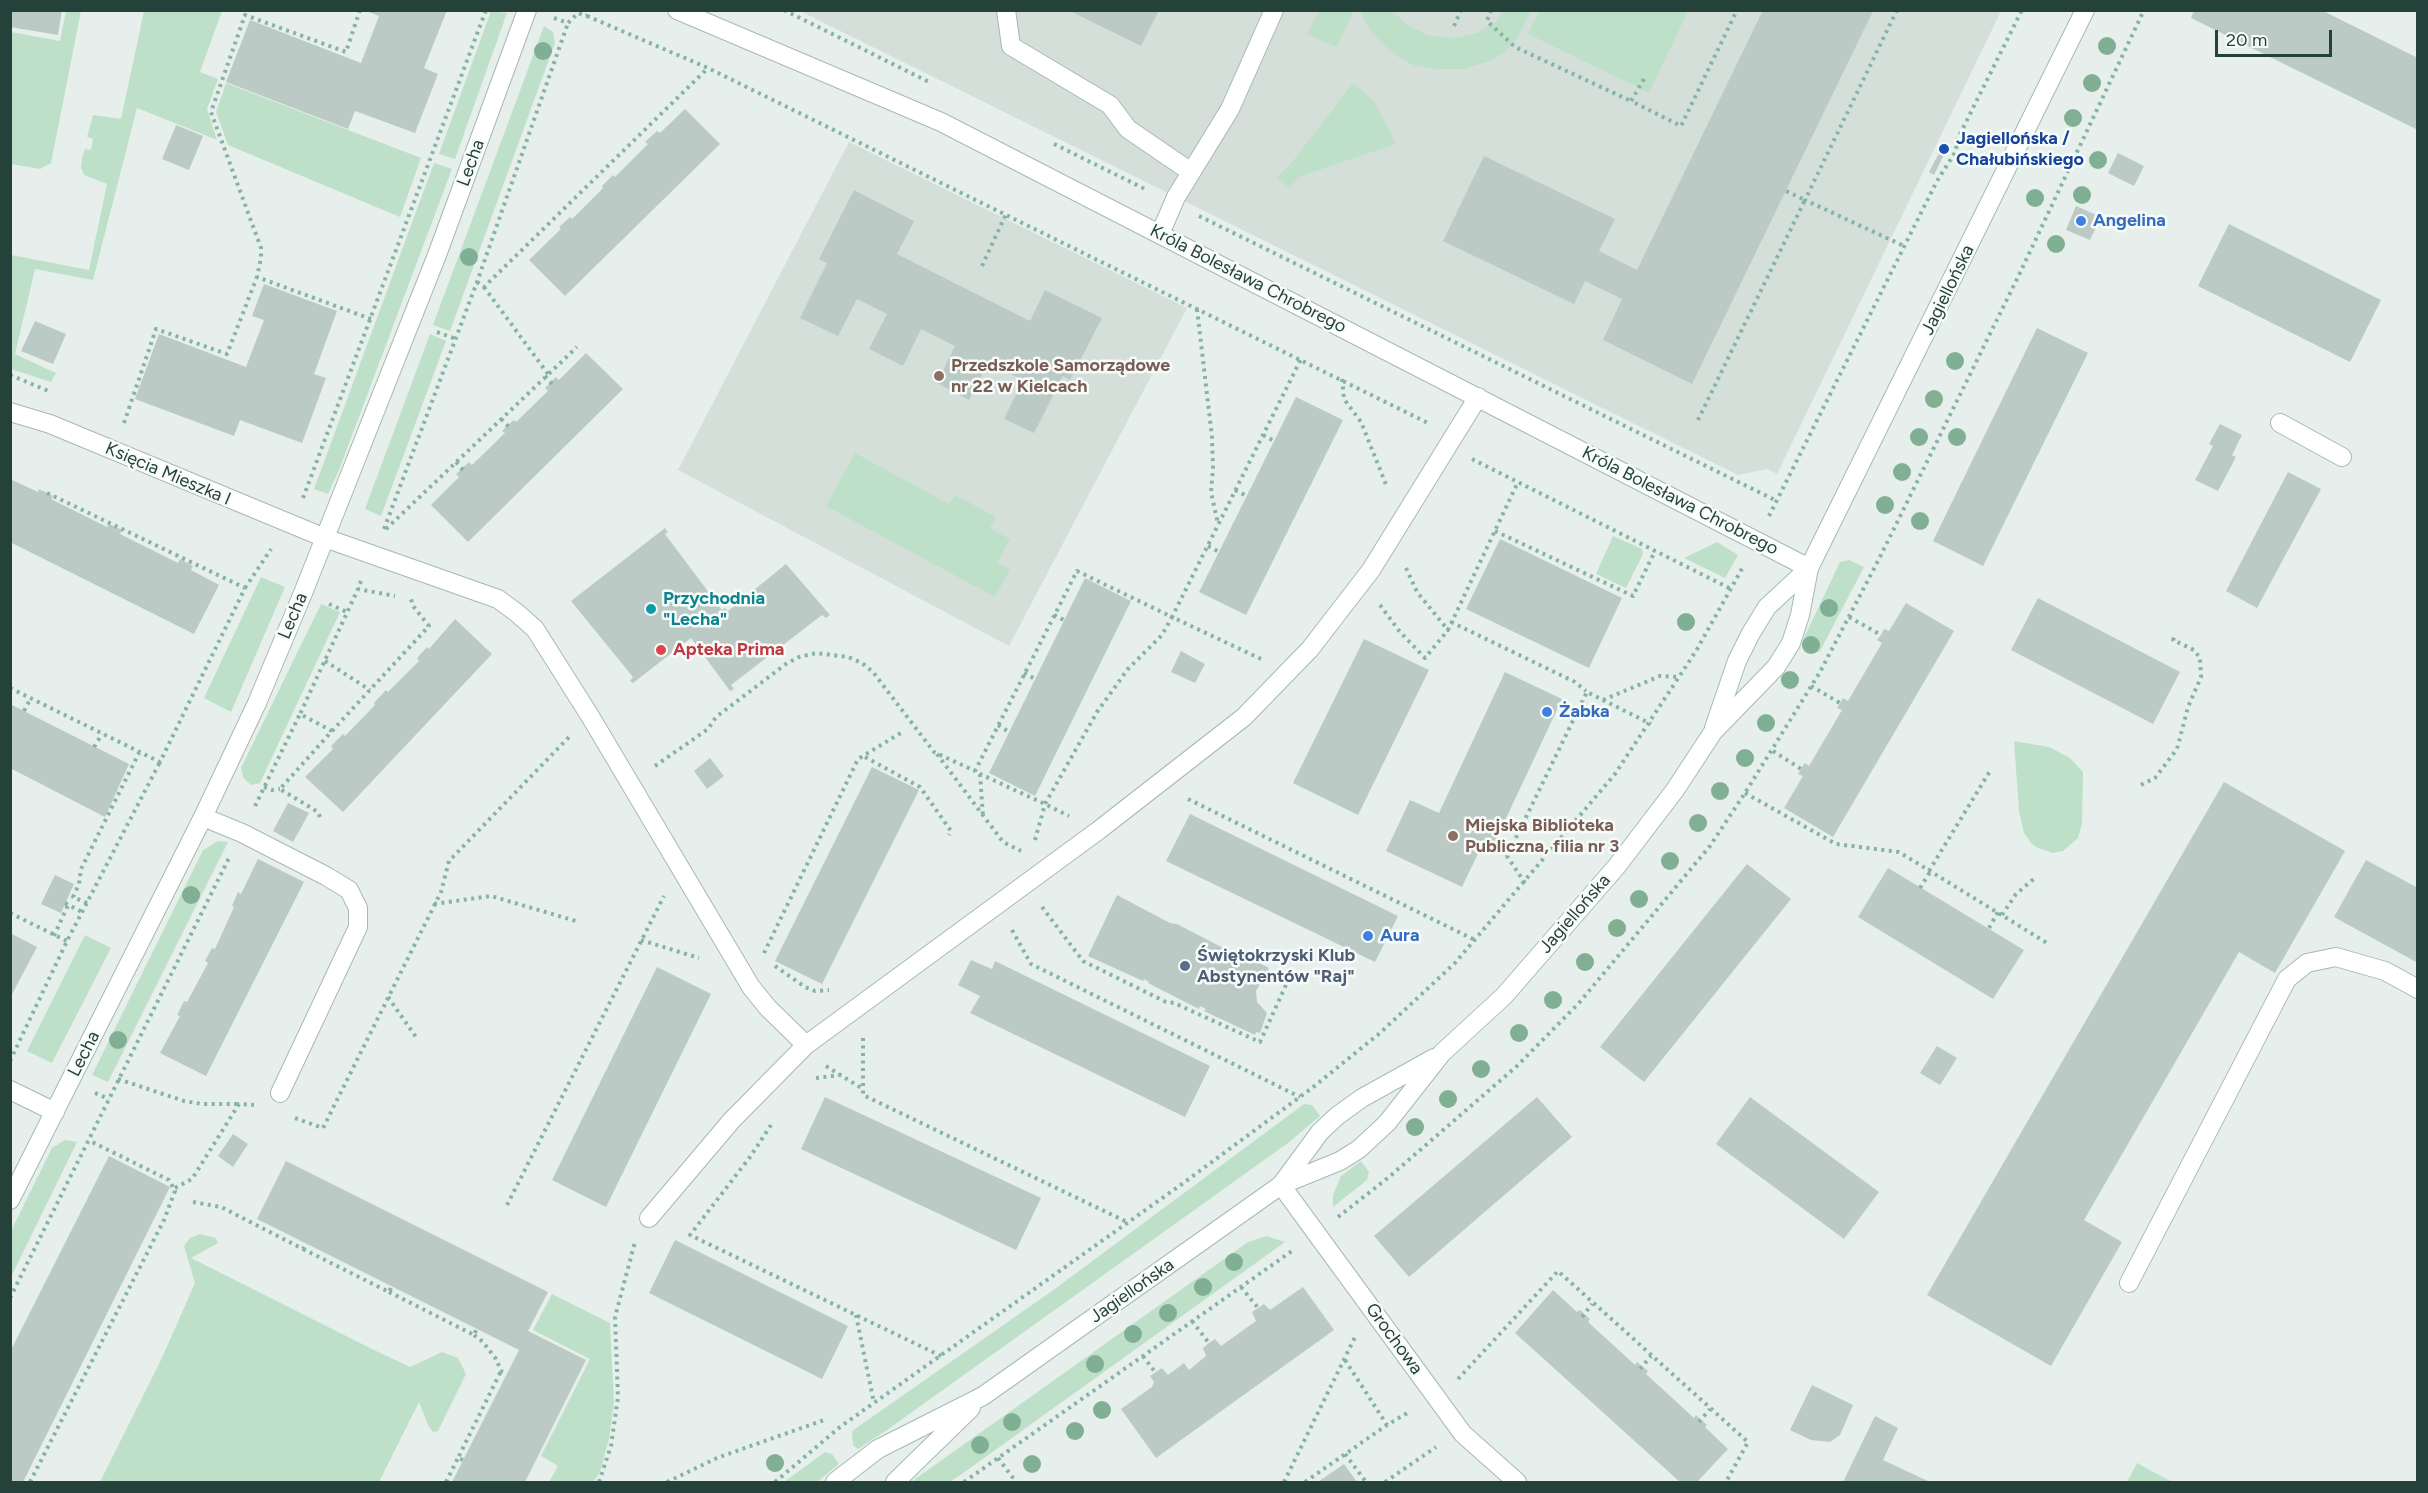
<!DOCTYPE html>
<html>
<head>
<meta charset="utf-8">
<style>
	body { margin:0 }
	#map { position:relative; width:2428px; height:1493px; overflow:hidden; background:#e6efeb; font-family:Figtree,sans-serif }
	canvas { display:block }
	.frame { position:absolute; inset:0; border:12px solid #24423a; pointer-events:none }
	.scale { position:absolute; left:2215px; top:30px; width:117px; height:27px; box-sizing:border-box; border:3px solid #24423a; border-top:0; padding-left:8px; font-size:18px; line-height:21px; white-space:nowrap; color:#24423a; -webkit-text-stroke:4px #f7fbf9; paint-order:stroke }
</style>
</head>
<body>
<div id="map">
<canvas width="2428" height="1493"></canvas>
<div class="frame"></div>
<div class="scale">20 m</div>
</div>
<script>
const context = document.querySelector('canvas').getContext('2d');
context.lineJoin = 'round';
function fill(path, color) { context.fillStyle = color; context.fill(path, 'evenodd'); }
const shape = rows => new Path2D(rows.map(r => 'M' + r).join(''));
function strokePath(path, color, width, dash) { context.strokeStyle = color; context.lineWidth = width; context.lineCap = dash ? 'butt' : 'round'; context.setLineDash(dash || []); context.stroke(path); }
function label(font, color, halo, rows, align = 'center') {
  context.font = font + ' Figtree,sans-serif'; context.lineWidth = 5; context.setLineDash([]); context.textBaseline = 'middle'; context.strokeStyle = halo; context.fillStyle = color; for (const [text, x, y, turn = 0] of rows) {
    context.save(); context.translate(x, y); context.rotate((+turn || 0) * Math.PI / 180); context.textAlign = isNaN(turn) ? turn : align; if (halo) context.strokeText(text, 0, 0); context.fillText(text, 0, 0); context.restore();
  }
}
fill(shape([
	[800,11,2001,11,1777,474,1767,469,1738,475],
	[849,142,1187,308,1009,646,678,470]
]), '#d4dfda');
fill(shape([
	[66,11,81,11,51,163,40,169,11,164,11,32,60,41],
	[144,11,222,11,200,72,218,79,207,109,217,140,137,108,93,280,35,269,15,354,56,373,51,382,11,369,11,255,89,270,107,184,84,175,81,167,82,158,85,149,91,150,93,139,87,137,93,115,121,119],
	[491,11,507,13,455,159,439,154],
	[1319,11,1354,11,1336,47,1307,34],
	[1360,11,1393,11,1406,24,1427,35,1454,38,1477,33,1496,22,1502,11,1531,11,1518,37,1505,52,1490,61,1464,69,1435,69,1413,65,1393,54,1370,31],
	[1539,11,1539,10,1688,11,1649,93,1528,34],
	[544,26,553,32,555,43,450,331,433,325],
	[226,83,421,158,400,217,228,145,216,112],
	[1353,83,1374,101,1396,144,1301,176,1289,188,1277,177,1290,165],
	[434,163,452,169,339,470,328,494,314,489],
	[430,334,446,341,381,516,365,509],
	[855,453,949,504,955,495,996,517,990,528,1010,539,997,563,1010,569,995,597,826,506],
	[1613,536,1642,549,1643,554,1626,588,1596,574],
	[1717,542,1738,555,1725,578,1684,558],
	[1849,560,1864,567,1820,651,1815,653,1803,648,1802,642,1840,562],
	[261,577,285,587,231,712,204,698],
	[321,604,340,612,260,783,251,785,243,777,241,768],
	[2014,741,2049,747,2070,758,2083,772,2082,824,2078,838,2063,851,2053,853,2038,848,2032,844,2024,833,2019,811],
	[218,841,228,842,108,1082,92,1075,203,850],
	[85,935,111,948,52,1063,27,1051],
	[1304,1104,1312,1105,1320,1116,1288,1143,887,1430,858,1449,853,1445,852,1431,1052,1291],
	[65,1140,77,1142,11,1277,11,1231,52,1148],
	[1361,1161,1369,1172,1367,1180,1333,1207,1333,1195,1341,1176],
	[200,1234,216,1238,218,1243,191,1258,372,1349,410,1367,442,1352,458,1358,466,1374,438,1431,433,1432,428,1425,419,1402,379,1482,100,1482,161,1360,195,1283,184,1246,190,1238],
	[1267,1236,1285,1242,959,1476,949,1482,911,1482,1248,1242],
	[552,1294,610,1323,614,1402,609,1439,600,1472,593,1482,549,1482,558,1466,541,1456,590,1359,533,1330],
	[825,1452,832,1454,839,1464,817,1482,784,1482],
	[2137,1463,2172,1482,2127,1482]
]), '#bfe0c8');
fill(shape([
	[10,10,62,10,58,35,10,27],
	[364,10,447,10,424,68,438,74,415,133,355,111,348,129,226,82,250,20,361,63,379,16],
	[1068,10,1159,10,1141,46],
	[1763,10,1873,11,1692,384,1603,340,1622,299,1585,281,1574,304,1443,241,1484,156,1615,219,1599,251,1637,270],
	[2194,10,2321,10,2418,58,2418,130,2191,18],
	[685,109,720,144,565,296,529,260,561,229,559,227,570,217,572,219,603,188,602,186,613,175,615,177,648,144,645,142,657,131,660,133],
	[176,125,203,136,189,170,162,159],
	[1945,142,1949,144,1934,175,1929,172],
	[2118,153,2144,166,2134,186,2108,173],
	[854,190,914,221,897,254,1030,321,1045,290,1102,318,1070,380,1063,376,1034,433,1004,419,1023,380,988,363,969,400,937,383,955,346,921,329,903,366,869,349,887,314,857,299,838,336,800,318,827,263,819,259],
	[2076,206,2101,217,2090,240,2066,230],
	[2229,224,2381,300,2350,362,2198,286],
	[264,284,337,311,314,374,326,378,302,443,240,420,234,436,135,399,159,334,246,367,264,320,252,316],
	[35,321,66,334,53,364,21,351],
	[2037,328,2088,353,1983,566,1933,541],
	[586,353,623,389,468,542,431,505,459,477,456,474,469,462,472,465,505,433,502,431,508,425,514,420,516,422,548,391,545,388,556,377,559,380],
	[1296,397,1343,420,1246,615,1199,592],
	[2220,424,2242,435,2232,455,2236,457,2218,491,2195,480,2213,446,2209,444],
	[2288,472,2321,489,2257,608,2226,591],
	[10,479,38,492,39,489,53,496,51,499,107,527,109,524,122,530,120,534,178,563,180,559,193,566,191,570,219,585,194,634,10,542],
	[665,528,668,532,665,534,722,610,725,608,728,611,786,564,830,615,826,618,822,615,731,685,734,689,730,691,691,638,633,683,630,681,633,677,571,601],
	[1500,539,1622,598,1589,668,1466,609],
	[1085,578,1131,601,1035,796,989,773],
	[2038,598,2180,672,2153,724,2011,650],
	[1906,603,1954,631,1833,837,1784,808,1803,776,1798,774,1801,769,1805,763,1809,766,1842,710,1837,708,1843,698,1848,701,1882,643,1877,640,1881,635,1884,629,1889,631],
	[455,619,492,654,343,812,305,777,333,749,331,746,343,734,345,736,375,705,374,703,386,690,388,692,419,661,417,658,427,647,429,649],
	[1364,639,1429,670,1358,815,1293,783],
	[1181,651,1205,664,1195,683,1171,672],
	[1505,672,1562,699,1494,844,1485,839,1462,887,1386,851,1410,800,1439,813],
	[10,704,129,764,105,817,10,768],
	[710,758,724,776,707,789,694,771],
	[872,767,919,790,822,984,775,961],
	[2224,782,2345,851,2275,973,2239,952,2084,1220,2122,1242,2051,1366,1927,1295],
	[288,803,309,813,293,842,273,831],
	[1190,814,1398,916,1375,962,1166,861],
	[258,859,304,882,206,1076,160,1053,180,1016,177,1015,184,1001,187,1002,208,963,205,961,212,948,215,949,234,907,232,906,238,892,241,894],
	[2366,860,2418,888,2418,963,2334,917],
	[1747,864,1791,899,1644,1082,1600,1047],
	[1888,868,2024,950,1993,999,1858,917],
	[55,875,74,884,61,913,41,904],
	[1117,895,1170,923,1177,924,1233,953,1233,950,1269,968,1256,991,1257,1002,1267,1013,1260,1033,1256,1032,1255,1035,1204,1011,1206,1009,1200,1006,1199,1009,1148,983,1149,982,1144,979,1143,981,1088,956],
	[10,933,37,947,10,998],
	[971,960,992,969,995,961,1210,1066,1185,1117,970,1013,980,996,958,985],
	[657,967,711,994,606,1207,552,1180],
	[1937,1046,1957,1058,1940,1085,1920,1073],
	[825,1097,1041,1198,1016,1250,801,1149],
	[1537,1097,1572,1137,1409,1277,1374,1236],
	[1750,1097,1879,1192,1844,1239,1716,1144],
	[233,1134,248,1144,233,1167,218,1156],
	[109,1156,170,1187,23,1482,10,1482,10,1352],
	[286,1161,548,1292,528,1331,586,1360,525,1482,452,1482,519,1350,257,1219],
	[675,1240,848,1326,822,1379,649,1293],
	[1303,1287,1334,1330,1156,1458,1121,1409,1152,1387,1154,1382,1150,1376,1162,1368,1168,1375,1184,1363,1189,1370,1206,1356,1203,1348,1209,1343,1215,1339,1221,1346,1256,1321,1252,1312,1264,1304,1270,1310],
	[1553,1290,1577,1312,1580,1310,1590,1319,1588,1322,1635,1365,1637,1362,1648,1371,1646,1374,1694,1418,1696,1415,1707,1425,1705,1427,1728,1449,1697,1482,1680,1482,1515,1333],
	[1812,1385,1853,1405,1840,1435,1830,1442,1811,1440,1790,1430],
	[1875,1416,1898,1428,1883,1460,1930,1482,1843,1482],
	[1344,1464,1357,1482,1318,1482]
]), '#bbcac4');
const lane = shape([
	[1006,10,1011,46,1110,105,1128,129,1191,172],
	[1160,234,1176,197,1230,109,1274,10],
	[2280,423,2342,457],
	[203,817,242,833,326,876,349,890,358,908,358,927,280,1093],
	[10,1090,55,1112],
	[2129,1283,2287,979,2307,963,2336,957,2385,971,2418,989]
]);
const street = shape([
	[677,10,941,122,1809,568],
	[10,412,50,424,325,538,498,599,517,613,535,629,590,716,751,987,768,1008,806,1045],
	[1281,1185,1463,1434,1517,1482],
	[10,1200,203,817,257,703,303,593,437,255,527,10],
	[649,1218,732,1120,806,1045,1099,830,1244,717,1310,649,1371,570,1478,397]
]);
const secondary = shape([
	[1714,728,1737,661,1751,633,1767,607,1809,568],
	[1281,1185,1320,1132,1337,1116,1362,1098,1434,1058],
	[835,1482,878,1449,983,1396,1281,1185,1340,1161,1359,1149,1387,1123,1442,1053,1504,996,1617,866,1675,790,1713,732,1776,667,1791,643,1800,615,1809,568,2085,10],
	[895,1482,971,1408]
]);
strokePath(lane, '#a8b8b2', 20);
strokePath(street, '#a8b8b2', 20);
strokePath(secondary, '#a4bbb3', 20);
strokePath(shape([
	[360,10,346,52,245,15,211,112,261,248,261,258,257,277,371,319],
	[784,10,929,82],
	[1491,10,1487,21,1515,47,1631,101],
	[1897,10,1805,200,1904,246],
	[587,16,708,68,1428,423],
	[554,18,568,23,578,13,587,16,589,10],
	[1454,26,1461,10],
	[1644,79,1631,101,1681,126,1737,10],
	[1054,144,1147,190],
	[1199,216,1777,501],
	[982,266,1006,214],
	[477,282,484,287,708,68],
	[484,287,548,374],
	[1197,309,1212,437,1213,468,1211,492,1218,524],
	[437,332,456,339],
	[10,375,51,392],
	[545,376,553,385],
	[1342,379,1344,399,1361,422,1387,487],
	[501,419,510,428],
	[1698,420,1805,200,1786,191],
	[124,423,156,329,227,354,257,277],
	[1263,435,1274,441],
	[1472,459,1731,589],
	[456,462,465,472],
	[1235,490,1247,496],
	[303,498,486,10],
	[1769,516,1937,181,1956,151,1957,140,2022,10],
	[384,529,477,282,568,23],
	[386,529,577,347],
	[1495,531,1633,596,1655,551],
	[1208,546,1219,552],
	[1406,568,1417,592,1448,630,1518,482],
	[361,581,358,589,395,596],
	[245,588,271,549],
	[329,604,347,612],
	[1380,605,1400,632,1425,658,1448,630],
	[1054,615,1064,620],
	[1849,617,1881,635],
	[1451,622,1575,682,1586,691],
	[1261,659,1172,617,1301,359],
	[325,661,370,690],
	[1024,673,1035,679],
	[1811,686,1840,703],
	[10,688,160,762,245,588,45,492],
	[1603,700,1660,676,1680,677],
	[24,711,31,698],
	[998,725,1009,732],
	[332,731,429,626,413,606,411,599],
	[94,747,102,734],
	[1773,751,1801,769],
	[937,754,1003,842,1021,851],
	[865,757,920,787,951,831,949,835],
	[655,766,708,729,716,717,786,664,799,657,816,653,848,657,862,663,873,672,934,752,975,771],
	[980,774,983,816],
	[2141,785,2155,778,2177,749,2188,707,2201,677,2200,658,2194,650,2173,640,2176,634],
	[264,787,272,790,280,789],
	[1745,793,1836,844,1899,852,2047,943],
	[1188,799,1475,940],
	[255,806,300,714],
	[320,817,318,812,280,789,332,731,300,714,358,589],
	[1035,840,1045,804,1097,712,1128,669,1162,635,1172,617,1077,571,975,771,980,774,1045,804,1069,816],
	[1929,871,1990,771],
	[1525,883,1507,856,1587,692,1651,724],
	[1920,888,1930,872],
	[65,903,82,912],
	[87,903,73,897,79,884,81,869,139,753],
	[434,904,491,896,576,921],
	[1042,907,1083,961,1166,1002,1174,1003,1260,1042,1291,974],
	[10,913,67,941],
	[2002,915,2016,894,2036,877],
	[1989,928,1998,912],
	[1012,930,1031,964,1300,1097],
	[54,936,68,905],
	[641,940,699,958],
	[764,953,858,759,904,731],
	[775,966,805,987,815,991,829,990],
	[388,997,418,1040],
	[863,1038,863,1095,1127,1222],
	[10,1061,67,941,160,762],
	[826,1066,863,1089],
	[816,1078,841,1075],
	[118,1079,184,1101,202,1104,239,1104],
	[95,1093,109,1099],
	[295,1118,323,1128,441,892,449,861,570,736],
	[771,1125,750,1157,690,1235,941,1356],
	[175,1188,192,1179,239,1104,254,1105],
	[193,1202,221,1207,303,1249,306,1244],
	[507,1205,664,896],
	[1338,1217,1389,1177,1517,1066,1579,1003,1710,846,1745,793,1820,672,1879,559,2018,277,2144,10],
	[303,1249,389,1292,392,1286],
	[1241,1287,1258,1308],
	[389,1292,474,1335,477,1328],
	[10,1298,229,858],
	[856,1315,874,1403],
	[1582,1317,1592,1304],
	[1192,1321,1209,1343],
	[474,1335,483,1342,496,1359,501,1371,507,1373],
	[1143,1356,1155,1372],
	[1345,1360,1387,1425,1409,1412],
	[1640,1369,1651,1356],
	[1458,1379,1558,1271,1748,1442,1726,1482],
	[1699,1422,1710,1409],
	[1345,1454,1366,1482],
	[998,1458,1016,1482],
	[463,1460,458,1458,501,1371],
	[30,1482,164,1220,175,1191,169,1180,90,1141],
	[446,1482,458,1458],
	[599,1482,611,1446,618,1397,615,1317,635,1242],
	[667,1482,717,1458,824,1420],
	[775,1482,840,1427,1182,1184,1312,1088,1380,1033,1455,963,1615,774,1696,651,1743,567],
	[964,1482,1292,1251],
	[1284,1482,1356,1335],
	[1305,1482,1387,1425],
	[1385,1482,1436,1447]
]), '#86b3a5', 4, [3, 4.5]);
strokePath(lane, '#fff', 18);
strokePath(street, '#fff', 18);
strokePath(secondary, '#fff', 18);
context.fillStyle = '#80af93';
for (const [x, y] of [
	[2107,46],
	[543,51],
	[2092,83],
	[2073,118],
	[2098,160],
	[2082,195],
	[2035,198],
	[2056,244],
	[469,257],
	[1955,361],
	[1934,399],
	[1919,437],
	[1957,437],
	[1902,472],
	[1885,505],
	[1920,521],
	[1829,608],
	[1686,622],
	[1811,645],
	[1790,680],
	[1766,723],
	[1745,758],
	[1720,791],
	[1698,823],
	[1670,861],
	[191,895],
	[1639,899],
	[1617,928],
	[1585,962],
	[1553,1000],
	[1519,1033],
	[118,1040],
	[1481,1069],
	[1448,1099],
	[1415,1127],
	[1234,1262],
	[1203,1287],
	[1168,1313],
	[1133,1334],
	[1095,1364],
	[1102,1410],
	[1012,1422],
	[1075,1431],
	[980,1445],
	[775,1463],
	[1032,1464]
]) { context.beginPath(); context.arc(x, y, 9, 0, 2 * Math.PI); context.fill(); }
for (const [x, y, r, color] of [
	[1944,149,6,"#1a4fb4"],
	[2081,221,6,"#3f7fe0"],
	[939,376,6,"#8d6e63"],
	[651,609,6,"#0f9aa8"],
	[661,650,6,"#e0444e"],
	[1547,712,6,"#3f7fe0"],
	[1453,836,6,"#8d6e63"],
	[1368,936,6,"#3f7fe0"],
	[1185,966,6,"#5c6f8a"]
]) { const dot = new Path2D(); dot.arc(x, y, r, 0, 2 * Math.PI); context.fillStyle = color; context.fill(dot); strokePath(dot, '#f7fbf9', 2); }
label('bold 18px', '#164399', '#f7fbf9', [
	["Jagiellońska /",1956,139],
	["Chałubińskiego",1956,160]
], 'left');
label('18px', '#24423a', '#f7fbf9', [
	["Lecha",471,163,-70],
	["Króla Bolesława Chrobrego",1248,279,27],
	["Jagiellońska",1948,290,-64],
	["Księcia Mieszka I",168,474,23],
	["Króla Bolesława Chrobrego",1680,501,27],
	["Lecha",293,616,-67],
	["Jagiellońska",1575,914,-49],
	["Lecha",84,1054,-63],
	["Jagiellońska",1132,1291,-35],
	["Grochowa",1394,1339,54]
]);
label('bold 18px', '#366cbe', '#f7fbf9', [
	["Angelina",2093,221],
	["Żabka",1559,712],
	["Aura",1380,936]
], 'left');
label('bold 18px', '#785e54', '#f7fbf9', [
	["Przedszkole Samorządowe",951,366],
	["nr 22 w Kielcach",951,387],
	["Miejska Biblioteka",1465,826],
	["Publiczna, filia nr 3",1465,847]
], 'left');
label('bold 18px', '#0d838f', '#f7fbf9', [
	["Przychodnia",663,599],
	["\"Lecha\"",663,620]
], 'left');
label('bold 18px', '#be3a42', '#f7fbf9', [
	["Apteka Prima",673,650]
], 'left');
label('bold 18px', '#4e5e75', '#f7fbf9', [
	["Świętokrzyski Klub",1197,956],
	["Abstynentów \"Raj\"",1197,977]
], 'left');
</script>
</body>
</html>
